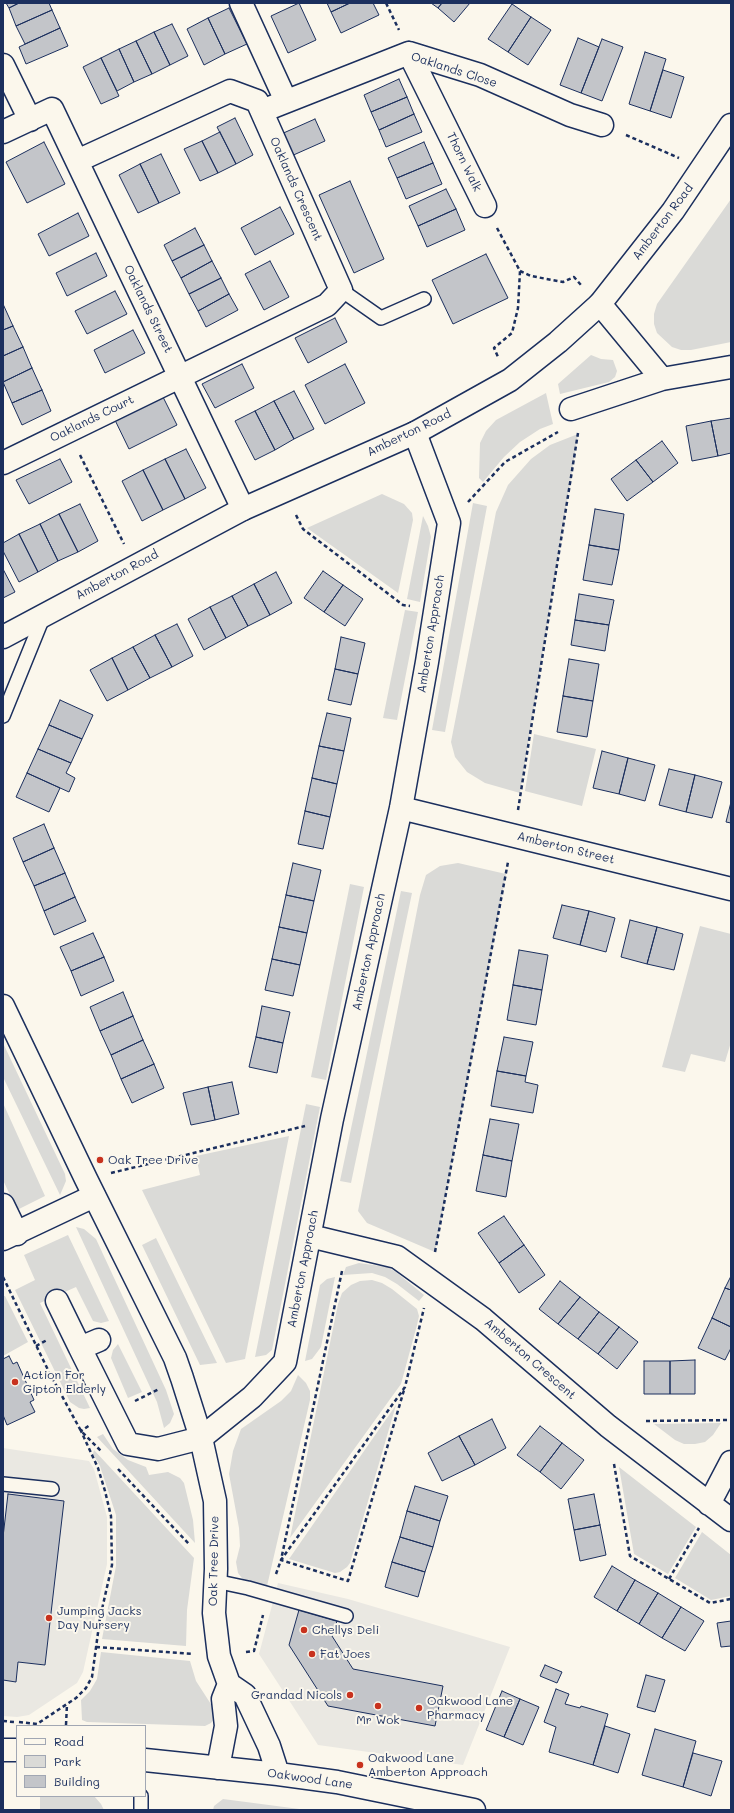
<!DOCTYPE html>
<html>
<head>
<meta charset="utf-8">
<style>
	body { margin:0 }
	#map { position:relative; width:734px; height:1813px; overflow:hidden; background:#fbf7ec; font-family:Mali,sans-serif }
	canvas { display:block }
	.frame { position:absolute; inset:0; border:4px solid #1b2f5e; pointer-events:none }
	.legend { position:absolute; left:16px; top:1725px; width:130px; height:72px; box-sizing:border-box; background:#fbf7ec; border:1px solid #a1a7b3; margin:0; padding:5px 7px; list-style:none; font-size:12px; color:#1b2f5e }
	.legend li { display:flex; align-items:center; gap:8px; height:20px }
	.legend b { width:20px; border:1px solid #a1a7b3 }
</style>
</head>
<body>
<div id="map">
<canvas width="734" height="1813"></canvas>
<div class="frame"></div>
<ul class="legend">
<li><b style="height:5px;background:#fbf7ec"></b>Road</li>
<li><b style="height:11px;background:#dadad7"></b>Park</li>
<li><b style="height:11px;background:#c3c5c9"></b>Building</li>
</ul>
</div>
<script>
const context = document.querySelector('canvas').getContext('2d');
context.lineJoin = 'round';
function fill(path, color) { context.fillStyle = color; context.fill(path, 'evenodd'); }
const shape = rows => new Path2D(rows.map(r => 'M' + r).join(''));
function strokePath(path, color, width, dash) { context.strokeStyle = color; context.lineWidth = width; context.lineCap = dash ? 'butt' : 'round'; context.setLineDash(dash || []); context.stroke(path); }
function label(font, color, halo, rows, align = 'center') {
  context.font = font + ' Mali,sans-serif'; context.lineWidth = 4; context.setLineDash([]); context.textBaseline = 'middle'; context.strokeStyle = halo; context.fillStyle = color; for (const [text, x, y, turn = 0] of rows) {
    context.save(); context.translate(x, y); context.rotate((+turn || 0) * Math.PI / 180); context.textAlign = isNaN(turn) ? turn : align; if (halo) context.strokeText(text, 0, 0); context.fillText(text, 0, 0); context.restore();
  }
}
fill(shape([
	[3,1448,89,1461,94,1469,107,1517,107,1564,83,1672,77,1683,29,1715,17,1717,3,1716],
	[278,1583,348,1599,510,1647,463,1765,318,1745,259,1654]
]), '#eae8e2');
fill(shape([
	[731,199,731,342,691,350,681,350,672,347,657,333,654,324,654,314,657,304],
	[591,355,601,359,613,360,617,371,615,377,609,382,560,394,558,384],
	[546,393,553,424,540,429,520,442,504,457,483,482,479,478,480,443,486,431,496,420],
	[578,434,520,793,485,783,467,772,455,757,451,742,496,512,508,485,531,459,550,445],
	[382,494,404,504,412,513,413,520,398,593,307,528],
	[473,503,487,506,445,732,432,730],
	[423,516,428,526,431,537,420,602,407,599],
	[405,610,418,612,397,720,383,718],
	[534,734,596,749,582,806,525,791],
	[458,863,506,874,435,1252,367,1223,358,1211,420,895,426,875,440,866],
	[350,884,364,887,326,1080,311,1077],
	[401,891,412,893,351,1183,340,1181],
	[700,926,731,934,731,1042,725,1062,691,1054,685,1072,662,1067],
	[3,1043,65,1174,66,1181,60,1195,3,1077],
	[3,1103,45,1196,17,1210,3,1180],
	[306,1104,320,1107,272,1350,266,1355,255,1357],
	[289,1136,245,1359,226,1363,142,1190,200,1175,196,1156],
	[76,1227,84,1229,96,1239,166,1390,174,1414,170,1423,164,1428,157,1402],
	[68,1235,109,1321,101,1323,93,1321,76,1287,40,1303,90,1408,84,1409,79,1408,70,1402,15,1290,35,1280,24,1255],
	[156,1238,217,1363,200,1365,142,1245],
	[359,1263,387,1267,396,1272,424,1295,419,1301,397,1284,385,1277,372,1273,343,1275,346,1267],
	[335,1277,321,1347,312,1359,305,1361,320,1285,327,1279],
	[372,1280,382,1283,392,1289,417,1309,419,1316,417,1325,401,1384,290,1538,338,1304,342,1293,351,1285,360,1281],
	[3,1296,5,1296,28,1342,3,1356],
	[118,1344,142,1392,128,1398,111,1358,113,1350],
	[298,1375,306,1383,310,1391,310,1400,267,1586,245,1582,238,1573,236,1562,240,1546,239,1528,229,1474,233,1451,241,1429,281,1401,291,1391],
	[396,1405,350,1563,347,1567,340,1572,335,1573,289,1559],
	[721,1423,713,1435,705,1442,695,1444,684,1444,675,1440,654,1424],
	[103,1434,113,1449,128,1460,146,1467,149,1475,168,1472,180,1478,184,1483,193,1520,195,1543,97,1437],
	[94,1450,194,1558,187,1610,186,1646,102,1639,116,1566,116,1515,100,1466,93,1454],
	[619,1467,696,1527,668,1574,634,1554],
	[702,1532,731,1555,731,1596,711,1600,675,1578],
	[101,1652,190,1661,196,1681,216,1712,215,1718,211,1723,205,1726,87,1722,82,1720,81,1700,90,1691,97,1679],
	[40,1796,94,1796,101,1804,104,1810,40,1810],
	[223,1799,307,1810,213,1810,214,1806]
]), '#dadad7');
const building = shape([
	[6,3,19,3,9,8,6,3],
	[19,3,49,3,52,10,16,26,9,8,19,3],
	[299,3,316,40,288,53,271,16,299,3],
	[327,3,350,3,331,12,327,3],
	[350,3,373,3,379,15,341,33,331,12,350,3],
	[431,3,442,3,438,8,431,3],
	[442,3,470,3,454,22,438,8,442,3],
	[512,4,531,17,508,52,488,39,512,4],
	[229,8,247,44,225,54,208,18,229,8],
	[52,10,60,28,25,44,16,26,52,10],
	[531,17,551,30,528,65,508,52,531,17],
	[208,18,225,54,204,65,187,29,208,18],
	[172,24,188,56,170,65,154,32,172,24],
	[60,28,68,46,26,64,19,47,60,28],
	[154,32,170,65,152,74,136,41,154,32],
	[578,38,599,47,581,93,560,85,578,38],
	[602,39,623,47,602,101,581,93,602,39],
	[136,41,152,74,134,82,119,49,136,41],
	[119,49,134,82,117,91,101,58,119,49],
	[645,52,666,59,650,111,629,104,645,52],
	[101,58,119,96,101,104,83,67,101,58],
	[663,70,684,77,671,118,650,111,663,70],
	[399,79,407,97,371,112,364,95,399,79],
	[407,97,414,114,379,130,371,112,407,97],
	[414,114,422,132,386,147,379,130,414,114],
	[235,118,253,155,236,164,217,127,235,118],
	[315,119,325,141,289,157,279,135,315,119],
	[220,132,236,164,218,173,202,141,220,132],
	[202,141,218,173,200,181,184,149,202,141],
	[44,142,65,184,27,203,6,162,44,142],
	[424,142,433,163,397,178,388,158,424,142],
	[161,154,180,193,159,203,140,164,161,154],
	[433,163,442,184,406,199,397,178,433,163],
	[140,164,159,203,138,213,119,175,140,164],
	[350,181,384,259,354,273,319,195,350,181],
	[446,189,456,209,418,226,409,206,446,189],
	[280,207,294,234,255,255,241,228,280,207],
	[456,209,465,230,427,247,418,226,456,209],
	[78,213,89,236,49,256,38,234,78,213],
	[195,228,204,245,172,261,164,245,195,228],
	[204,245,212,261,181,278,172,261,204,245],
	[96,253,107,276,67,296,56,273,96,253],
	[486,254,508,298,453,324,432,280,486,254],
	[212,261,221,278,189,294,181,278,212,261],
	[270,261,289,297,264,310,245,274,270,261],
	[221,278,229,294,198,311,189,294,221,278],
	[115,291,127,314,87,334,75,311,115,291],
	[229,294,238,310,206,327,198,311,229,294],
	[3,304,13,326,3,330,3,304],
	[335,318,347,342,308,363,295,338,335,318],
	[13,326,23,347,3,356,3,330,13,326],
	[133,330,145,353,105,373,94,350,133,330],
	[23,347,32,368,3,382,3,356,23,347],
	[242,364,254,388,215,408,202,384,242,364],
	[345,364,365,403,325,424,305,385,345,364],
	[32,368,42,390,12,403,3,382,32,368],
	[42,390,51,411,22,425,12,403,42,390],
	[294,391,314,429,294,439,274,401,294,391],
	[161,393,177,425,129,449,113,416,161,393],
	[274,401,294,439,275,450,255,411,274,401],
	[255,411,275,450,255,460,235,421,255,411],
	[731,418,731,453,718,456,711,421,731,418],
	[711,421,718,456,692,461,686,426,711,421],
	[662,441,678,463,653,482,636,460,662,441],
	[186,449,206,488,185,499,165,459,186,449],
	[60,459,72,482,29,504,16,480,60,459],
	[165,459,185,499,163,510,143,470,165,459],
	[636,460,653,482,627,501,611,479,636,460],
	[143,470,163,510,142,521,122,481,143,470],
	[80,504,98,541,78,552,59,514,80,504],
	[595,509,624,514,619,550,589,545,595,509],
	[59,514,78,552,58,561,40,524,59,514],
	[40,524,58,561,38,572,19,534,40,524],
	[19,534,38,572,19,582,3,551,3,543,19,534],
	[589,545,619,550,612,585,583,580,589,545],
	[3,569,15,592,3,598,3,569],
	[323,571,343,585,324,612,304,598,323,571],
	[276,572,292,603,270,615,254,584,276,572],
	[254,584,270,615,248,626,232,596,254,584],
	[343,585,363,599,345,626,324,612,343,585],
	[579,594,614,600,609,625,575,620,579,594],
	[232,596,248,626,226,638,210,607,232,596],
	[210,607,226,638,204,650,188,619,210,607],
	[575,620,609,625,605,651,571,645,575,620],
	[177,624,193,656,172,667,155,635,177,624],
	[155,635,172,667,150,678,133,647,155,635],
	[341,637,365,643,358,674,335,669,341,637],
	[133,647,150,678,128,690,112,658,133,647],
	[112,658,128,690,107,701,90,670,112,658],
	[569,659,599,664,593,701,563,696,569,659],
	[335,669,358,674,351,705,328,700,335,669],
	[563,696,593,701,587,737,557,732,563,696],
	[60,700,93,715,82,739,49,725,60,700],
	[327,713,351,718,344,751,319,746,327,713],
	[49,725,82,739,71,763,38,749,49,725],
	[319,746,344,751,337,784,312,778,319,746],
	[38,749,71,763,66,773,75,778,69,792,27,773,38,749],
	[602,751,628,758,619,794,593,788,602,751],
	[628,758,655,765,645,801,619,794,628,758],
	[669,769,695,775,686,812,659,805,669,769],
	[27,773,60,788,49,812,16,797,27,773],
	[695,775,722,782,712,818,686,812,695,775],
	[312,778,337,784,330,817,305,811,312,778],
	[731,802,731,823,726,822,731,802],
	[305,811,330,817,323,849,298,844,305,811],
	[44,824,54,848,23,862,13,838,44,824],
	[54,848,65,873,34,886,23,862,54,848],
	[293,863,321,870,314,901,286,895,293,863],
	[65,873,75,897,44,911,34,886,65,873],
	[286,895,314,901,307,933,279,927,286,895],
	[75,897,86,921,54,935,44,911,75,897],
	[562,905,589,911,580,945,553,938,562,905],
	[589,911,615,918,606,952,580,945,589,911],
	[630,920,657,927,647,964,621,957,630,920],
	[279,927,307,933,300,965,272,959,279,927],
	[657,927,683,934,674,970,647,964,657,927],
	[93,933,104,957,71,971,60,947,93,933],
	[519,950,548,955,542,990,513,985,519,950],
	[104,957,114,981,81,996,71,971,104,957],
	[272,959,300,965,293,996,265,990,272,959],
	[513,985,542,990,536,1025,507,1020,513,985],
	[123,992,133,1016,100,1031,90,1007,123,992],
	[262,1006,290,1012,283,1043,256,1037,262,1006],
	[133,1016,143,1040,111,1055,100,1031,133,1016],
	[256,1037,283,1043,277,1073,249,1067,256,1037],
	[504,1037,533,1042,526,1076,497,1071,504,1037],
	[143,1040,154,1064,121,1079,111,1055,143,1040],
	[154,1064,164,1088,132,1103,121,1079,154,1064],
	[497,1071,526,1076,525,1082,538,1085,533,1113,491,1106,497,1071],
	[232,1082,239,1114,215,1120,208,1087,232,1082],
	[208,1087,215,1120,191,1125,183,1093,208,1087],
	[490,1119,519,1124,512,1161,483,1155,490,1119],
	[483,1155,512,1161,506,1197,476,1191,483,1155],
	[504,1216,524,1245,499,1263,478,1233,504,1216],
	[524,1245,545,1275,519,1293,499,1263,524,1245],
	[731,1276,731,1290,725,1288,731,1276],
	[560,1281,580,1297,558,1324,539,1309,560,1281],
	[725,1288,731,1290,731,1327,712,1318,725,1288],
	[580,1297,599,1312,578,1339,558,1324,580,1297],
	[599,1312,619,1327,598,1354,578,1339,599,1312],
	[712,1318,731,1327,731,1348,725,1360,698,1348,712,1318],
	[619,1327,638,1342,617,1369,598,1354,619,1327],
	[9,1356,13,1364,17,1362,34,1400,30,1402,35,1412,7,1425,3,1415,3,1359,9,1356],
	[695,1360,695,1394,670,1394,670,1361,695,1360],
	[644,1361,670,1361,670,1394,644,1394,644,1361],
	[492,1419,506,1448,475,1465,459,1436,492,1419],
	[540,1426,562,1443,540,1472,517,1455,540,1426],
	[459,1436,475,1465,442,1481,428,1453,459,1436],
	[562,1443,584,1460,561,1489,540,1472,562,1443],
	[415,1486,448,1496,440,1521,407,1511,415,1486],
	[8,1494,64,1501,45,1665,18,1662,16,1682,3,1680,3,1537,8,1494],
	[594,1494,600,1525,574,1530,568,1499,594,1494],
	[407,1511,440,1521,433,1547,400,1537,407,1511],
	[600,1525,606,1555,580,1561,574,1530,600,1525],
	[400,1537,433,1547,425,1572,392,1562,400,1537],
	[392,1562,425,1572,418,1597,385,1587,392,1562],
	[612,1566,635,1580,617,1611,594,1597,612,1566],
	[635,1580,658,1593,639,1624,617,1611,635,1580],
	[658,1593,681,1607,662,1638,639,1624,658,1593],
	[681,1607,704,1621,685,1651,662,1638,681,1607],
	[299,1610,337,1621,332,1636,353,1669,443,1686,435,1726,328,1706,289,1645,299,1610],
	[731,1621,731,1646,721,1647,717,1623,731,1621],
	[545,1665,562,1672,557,1683,540,1676,545,1665],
	[646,1675,665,1680,655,1712,637,1707,646,1675],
	[556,1689,569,1694,565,1704,580,1708,581,1706,608,1714,593,1765,549,1752,556,1727,544,1722,556,1689],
	[502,1691,520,1699,504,1737,486,1730,502,1691],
	[520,1699,539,1707,523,1745,504,1737,520,1699],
	[605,1726,630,1734,618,1773,593,1765,605,1726],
	[655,1729,696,1741,683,1787,642,1775,655,1729],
	[693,1753,722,1761,711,1796,683,1787,693,1753]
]);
fill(building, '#c3c5c9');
strokePath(building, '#1b2f5e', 1);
const service = shape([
	[341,290,381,318,424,299],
	[3,716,44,615],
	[3,1484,52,1489],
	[215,1581,248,1588,346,1616],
	[141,1810,141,1796]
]);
const minor = shape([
	[241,3,286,101],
	[409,53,485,206],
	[3,65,30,120],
	[262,111,409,53,480,75,570,115,602,125],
	[3,132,52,109,243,509],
	[600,304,662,379],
	[571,409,662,379,731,367],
	[3,463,327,305,341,290,257,101,230,91,77,161],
	[401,808,731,889],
	[3,1205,17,1234],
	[310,1236,397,1257,483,1319,608,1426,731,1520],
	[3,1239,94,1196],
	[57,1301,80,1348,99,1340],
	[80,1348,128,1444,158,1449,201,1438,252,1397,285,1362,332,1119,401,808,427,662,449,523,415,433],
	[709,1504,731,1462]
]);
const tertiary = shape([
	[3,637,243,509,415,433,510,380,558,342,600,304,673,211,731,125],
	[3,1006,86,1179,175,1358,182,1378,201,1438,215,1501,216,1569,214,1613,219,1656,229,1684,245,1695,269,1746,278,1774],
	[3,1750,17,1750],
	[145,1760,278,1774,337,1782,474,1810],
	[218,1768,226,1726,223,1699,229,1684]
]);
strokePath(service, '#1b2f5e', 16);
strokePath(minor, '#1b2f5e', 25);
strokePath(tertiary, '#1b2f5e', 25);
strokePath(shape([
	[386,3,399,30],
	[626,135,679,158],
	[497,228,520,271,518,308,512,333,494,348,498,357],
	[520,271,531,276,563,282,574,277,581,285],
	[80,455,124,544],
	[468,502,505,462,558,432],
	[296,515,303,529,403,605,410,606],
	[518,810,578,433],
	[111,1173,305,1126],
	[435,1252,508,862],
	[342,1271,281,1560,348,1581,404,1390],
	[3,1277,49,1372,81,1431,101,1451],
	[36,1346,47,1340],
	[135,1401,159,1389],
	[646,1421,731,1420],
	[614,1464,630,1556,710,1603,731,1599],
	[118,1469,189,1544],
	[276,1574,281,1560,405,1387,424,1308],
	[669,1579,699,1528],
	[96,1647,193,1654],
	[246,1652,254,1651,263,1615],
	[3,1721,14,1722],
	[19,1722,37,1724,76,1698,86,1688,92,1677,100,1618,112,1565,111,1516,105,1491,98,1468,81,1431,90,1425],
	[66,1725,67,1704]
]), '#1b2f5e', 2.5, [4, 3]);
strokePath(service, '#fbf7ec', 13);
strokePath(minor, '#fbf7ec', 22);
strokePath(tertiary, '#fbf7ec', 22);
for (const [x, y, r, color] of [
	[100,1160,4,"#c8321e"],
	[15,1382,4,"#c8321e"],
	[49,1618,4,"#c8321e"],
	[304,1630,4,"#c8321e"],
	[312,1654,4,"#c8321e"],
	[350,1695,4,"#c8321e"],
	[378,1706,4,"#c8321e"],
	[419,1708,4,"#c8321e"],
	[360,1765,4,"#c8321e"]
]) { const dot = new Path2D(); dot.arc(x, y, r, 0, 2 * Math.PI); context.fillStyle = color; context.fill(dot); strokePath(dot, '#fbf7ec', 1.5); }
label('12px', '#1b2f5e', '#fbf7ec', [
	["Oaklands Close",454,70,18],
	["Thorn Walk",464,162,64],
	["Oaklands Crescent",296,189,66],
	["Amberton Road",663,222,-53],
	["Oaklands Street",148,309,64],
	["Oaklands Court",92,419,-26],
	["Amberton Road",409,433,-26],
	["Amberton Road",117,575,-28],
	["Amberton Approach",431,634,-81],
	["Amberton Street",566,848,14],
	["Amberton Approach",369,952,-78],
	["Amberton Approach",303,1269,-79],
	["Amberton Crescent",530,1359,41],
	["Oak Tree Drive",214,1561,-89],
	["Oakwood Lane",310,1779,8]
]);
label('12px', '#1b2f5e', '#fbf7ec', [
	["Oak Tree Drive",108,1160],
	["Action For",23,1375],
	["Gipton Elderly",23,1389],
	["Jumping Jacks",57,1611],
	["Day Nursery",57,1625],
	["Chellys Deli",312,1630],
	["Fat Joes",320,1654],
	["Grandad Nicols",342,1695,"right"],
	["Oakwood Lane",427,1701],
	["Pharmacy",427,1715],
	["Mr Wok",378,1720,"center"],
	["Oakwood Lane",368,1758],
	["Amberton Approach",368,1772]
], 'left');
</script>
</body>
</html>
